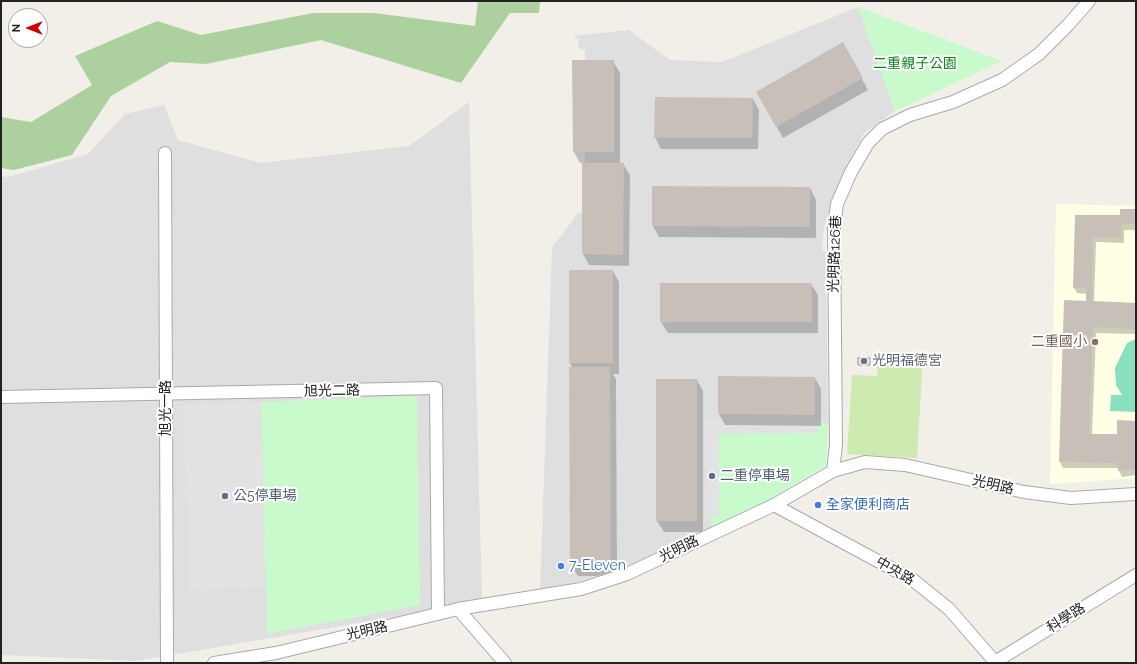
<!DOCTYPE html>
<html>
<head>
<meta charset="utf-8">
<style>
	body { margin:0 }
	#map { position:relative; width:1137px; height:664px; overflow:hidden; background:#f2efe9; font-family:Raleway,sans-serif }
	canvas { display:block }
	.frame { position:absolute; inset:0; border:2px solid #222; pointer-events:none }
	.north { position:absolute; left:8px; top:8px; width:40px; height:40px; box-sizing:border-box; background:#fff; border:1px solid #a7a7a7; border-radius:50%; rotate:270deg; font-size:11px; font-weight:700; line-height:16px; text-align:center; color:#222 }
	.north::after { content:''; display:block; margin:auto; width:14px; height:18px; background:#d40000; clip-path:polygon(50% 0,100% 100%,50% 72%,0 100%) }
</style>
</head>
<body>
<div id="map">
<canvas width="1137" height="664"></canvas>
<div class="frame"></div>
<div class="north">N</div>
</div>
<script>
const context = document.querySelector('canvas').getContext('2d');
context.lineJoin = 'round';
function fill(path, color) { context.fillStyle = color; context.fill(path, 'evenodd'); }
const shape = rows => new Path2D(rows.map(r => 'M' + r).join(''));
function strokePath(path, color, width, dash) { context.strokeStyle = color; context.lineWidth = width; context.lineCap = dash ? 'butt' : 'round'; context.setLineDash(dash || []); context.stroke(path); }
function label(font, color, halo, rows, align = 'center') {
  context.font = font + ' Raleway,"Noto Sans TC",sans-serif'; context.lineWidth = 4; context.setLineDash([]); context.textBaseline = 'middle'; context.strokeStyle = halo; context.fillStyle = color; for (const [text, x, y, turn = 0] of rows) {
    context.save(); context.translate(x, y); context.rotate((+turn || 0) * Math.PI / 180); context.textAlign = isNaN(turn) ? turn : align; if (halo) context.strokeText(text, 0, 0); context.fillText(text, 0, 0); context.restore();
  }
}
fill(shape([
	[858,7,895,111,864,133,845,169,824,226,822,251,826,251,828,423,711,426,711,533,637,562,571,584,540,590,552,248,578,213,585,212,585,50,578,48,579,40,573,36,629,30,670,60,722,62],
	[469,102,482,602,136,661,1,655,1,176,8,177,88,154,125,114,164,105,178,140,261,163,409,146]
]), '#e0dfdf');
fill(shape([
	[1056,204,1136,206,1136,478,1050,484]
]), '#ffffe5');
fill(shape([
	[878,354,923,357,917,458,847,454,852,375,877,376]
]), '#cdebb0');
fill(shape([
	[478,1,540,1,539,13,510,13,461,83,321,40,206,64,170,62,111,96,72,155,14,170,1,168,1,117,31,122,92,85,75,56,157,21,201,35,313,13,374,13,475,26]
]), '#add19e');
fill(shape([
	[858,7,1002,61,895,111],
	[417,396,420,605,267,634,261,402],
	[828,423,826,465,767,501,711,528,711,426]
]), '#c8facc');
fill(shape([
	[1136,339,1136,412,1110,411,1111,395,1122,395,1116,385,1115,368,1127,343]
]), '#88e0be');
fill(shape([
	[261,402,266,588,189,590,184,404],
	[818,417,818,433,719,434,719,517,705,518,704,418]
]), '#e2e2e2');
fill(shape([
	[843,44,868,90,783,138,757,92],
	[613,61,620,73,620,164,623,164,630,175,629,266,589,265,583,254,583,163,580,163,574,152],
	[753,99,759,110,758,149,661,149,655,137],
	[810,188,816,200,816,238,659,237,653,226],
	[1136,210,1136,230,1124,230,1124,243,1096,242,1094,302,1136,304,1136,334,1096,333,1092,435,1118,435,1136,422,1136,475,1122,477,1118,468,1063,468,1060,462,1087,302,1087,294,1077,293,1074,288,1076,216,1121,216],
	[570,271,613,271,619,282,619,374,613,374,616,379,617,576,578,576,571,565,573,368,570,363],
	[661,284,811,284,818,295,818,333,668,333,661,322],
	[870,358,871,366,859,366,858,365],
	[815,378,821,389,821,426,725,425,719,414],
	[697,380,703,391,703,532,664,532,657,521]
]), '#0003');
fill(shape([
	[843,42,863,78,776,127,756,92],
	[572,60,614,60,614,152,573,152],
	[655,97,753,98,752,138,654,138],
	[582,163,624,163,623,255,582,254],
	[652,186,810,187,810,227,652,226],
	[1120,209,1136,209,1136,224,1121,224,1121,237,1093,237,1092,301,1136,303,1136,329,1093,327,1089,434,1117,434,1117,420,1136,421,1136,469,1118,471,1117,463,1059,462,1064,300,1086,301,1086,288,1073,288,1075,215,1120,215],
	[569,270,613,270,613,363,569,363],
	[660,283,812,283,812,322,660,322],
	[857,357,871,357,870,365,857,365],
	[569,367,610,367,611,565,570,565],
	[718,376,815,377,815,415,718,414],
	[656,379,697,379,697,521,656,521]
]), '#c7bfb8');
const street = shape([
	[165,153,167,663],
	[1,397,436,388,438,614],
	[833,471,836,445,834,227,837,204,851,172,868,143,882,129,910,115,953,102,1002,80,1039,54,1068,25,1089,1],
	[774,505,913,580,949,609,996,663],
	[458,609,505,663],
	[995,662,1136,575],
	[214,663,276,653,458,609,581,589,627,574,774,505,833,471,865,462,905,465,1024,492,1071,498,1136,494]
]);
strokePath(street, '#a9a9a9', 14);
strokePath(street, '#fff', 12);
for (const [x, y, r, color] of [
	[1095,342,4,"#8d6e63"],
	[864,361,4,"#6b7280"],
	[712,476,4,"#5c6f8a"],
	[225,496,4,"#5c6f8a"],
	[818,505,4,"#3f7fe0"],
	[561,566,4,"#3f7fe0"]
]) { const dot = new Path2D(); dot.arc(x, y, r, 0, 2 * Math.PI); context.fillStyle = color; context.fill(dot); strokePath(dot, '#fff', 1.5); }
label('14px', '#0c8416', '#fff', [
	["二重親子公園",915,64]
]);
label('14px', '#222', '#fff', [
	["光明路126巷",835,254,-88],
	["旭光二路",332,391,-1],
	["旭光一路",166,408,-90],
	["光明路",993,485,13],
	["光明路",679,549,-26],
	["中央路",895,571,30],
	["科學路",1066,618,-32],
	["光明路",367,631,-13]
]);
label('14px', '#785e54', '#fff', [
	["二重國小",1087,342]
], 'right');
label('14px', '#5b616d', '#fff', [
	["光明福德宮",872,361]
], 'left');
label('14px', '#4e5e75', '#fff', [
	["二重停車場",720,476],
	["公5停車場",233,496]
], 'left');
label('14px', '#366cbe', '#fff', [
	["全家便利商店",826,505],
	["7-Eleven",569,566]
], 'left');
</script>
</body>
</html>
